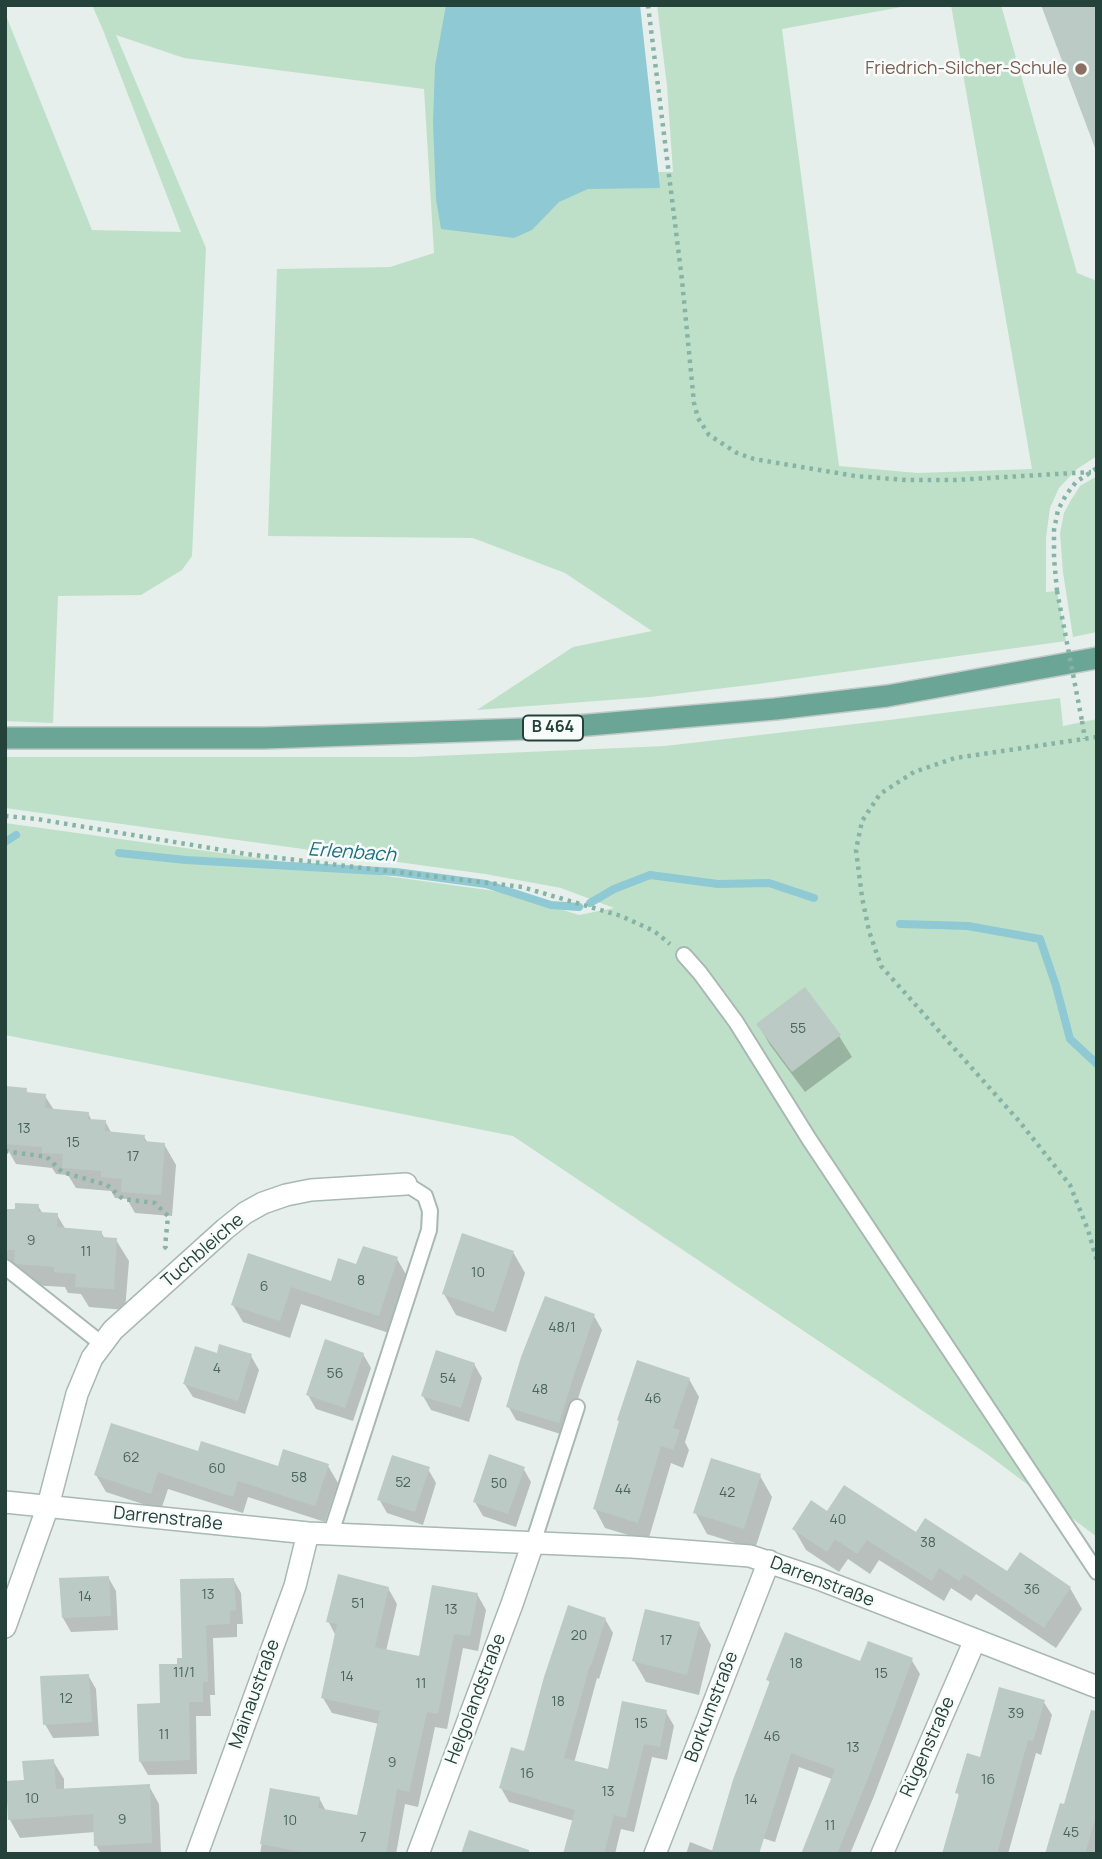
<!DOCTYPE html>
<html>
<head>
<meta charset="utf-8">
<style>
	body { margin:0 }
	#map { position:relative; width:1102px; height:1859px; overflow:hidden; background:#e6efeb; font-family:Manrope,sans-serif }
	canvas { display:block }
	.frame { position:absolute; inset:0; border:7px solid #24423a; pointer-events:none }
</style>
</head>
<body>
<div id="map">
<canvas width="1102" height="1859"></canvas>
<div class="frame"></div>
</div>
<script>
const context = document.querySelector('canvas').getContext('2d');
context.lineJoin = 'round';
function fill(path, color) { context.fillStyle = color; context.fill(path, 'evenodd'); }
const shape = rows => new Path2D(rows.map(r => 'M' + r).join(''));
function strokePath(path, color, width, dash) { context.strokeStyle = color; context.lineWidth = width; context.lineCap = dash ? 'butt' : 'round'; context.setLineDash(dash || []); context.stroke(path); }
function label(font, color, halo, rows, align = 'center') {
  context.font = font + ' Manrope,sans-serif'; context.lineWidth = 5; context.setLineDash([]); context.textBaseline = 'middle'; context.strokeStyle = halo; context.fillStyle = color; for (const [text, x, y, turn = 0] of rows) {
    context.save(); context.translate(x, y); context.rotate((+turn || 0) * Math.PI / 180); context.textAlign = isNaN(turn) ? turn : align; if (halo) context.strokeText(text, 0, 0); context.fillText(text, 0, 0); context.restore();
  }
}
fill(shape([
	[92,5,639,5,656,172,673,172,667,86,657,5,912,5,782,29,839,466,918,473,1032,469,951,5,1001,5,1077,273,1097,281,1097,456,1077,469,1059,488,1050,508,1046,538,1046,592,1057,591,1066,641,758,684,650,697,477,710,573,647,652,631,565,573,473,538,268,536,277,269,390,267,434,253,424,89,184,58,116,35,206,248,192,556,182,570,141,595,58,596,53,723,5,721,5,13,92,230,181,232,103,30],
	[1097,476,1097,632,1073,637,1063,572,1060,533,1064,513,1071,500,1080,486],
	[1060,698,1063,726,1097,719,1097,1537,987,1454,513,1136,5,1035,5,823,509,893,579,915,614,908,561,888,485,874,5,808,5,757,411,757,665,746,889,720]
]), '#bfe0c8');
fill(shape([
	[446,5,640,5,660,188,588,189,559,202,532,230,514,238,441,229,436,199,433,122,435,66]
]), '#8ec9d4');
fill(shape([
	[758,1024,839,1036,852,1057,805,1092,770,1045],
	[5,1088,26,1089,28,1094,45,1096,54,1110,88,1113,92,1121,105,1121,112,1134,144,1137,148,1143,164,1144,176,1165,172,1216,135,1213,127,1199,115,1198,111,1191,76,1188,68,1175,56,1174,52,1168,16,1164,8,1150,5,1150],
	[38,1206,43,1214,57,1215,66,1230,101,1232,105,1239,116,1240,129,1261,125,1310,89,1307,81,1294,68,1293,65,1287,30,1285,21,1270,7,1270,5,1267,5,1210],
	[513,1252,525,1273,506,1332,456,1315,444,1294],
	[249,1255,332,1283,358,1266,397,1259,407,1276,389,1333,301,1304,290,1338,243,1322,233,1305],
	[594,1316,602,1330,581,1389,567,1436,516,1420,508,1406],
	[363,1354,371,1368,353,1421,316,1409,308,1395],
	[251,1356,259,1370,245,1414,193,1397,184,1383],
	[474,1364,482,1378,469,1422,431,1410,423,1396],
	[689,1379,699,1397,685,1442,689,1450,683,1468,671,1463,648,1541,605,1528,595,1509],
	[199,1453,279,1469,328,1466,338,1483,325,1522,248,1497,243,1513,168,1489,161,1510,106,1492,96,1475],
	[523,1468,531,1482,516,1527,483,1516,475,1502],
	[428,1469,436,1483,423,1525,387,1513,379,1499],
	[760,1476,772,1497,755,1549,707,1534,695,1512],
	[828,1513,916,1535,1008,1573,1070,1588,1082,1609,1056,1648,976,1594,971,1601,951,1588,944,1601,879,1560,870,1574,848,1559,839,1572,806,1550,794,1529],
	[108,1577,116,1591,118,1630,71,1632,63,1618,61,1580],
	[233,1579,241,1593,243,1624,237,1624,237,1637,213,1638,215,1695,210,1695,211,1716,196,1716,197,1774,148,1775,140,1761,179,1665,184,1660],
	[388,1588,397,1604,386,1651,421,1658,477,1594,486,1610,478,1651,463,1648,447,1729,435,1727,418,1807,405,1804,396,1854,260,1854,271,1790,319,1798,326,1811,358,1817,379,1724,332,1713,323,1698,336,1636,328,1621],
	[605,1619,613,1633,599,1679,597,1678,574,1763,610,1771,666,1712,674,1726,667,1760,652,1757,634,1832,621,1829,615,1854,565,1854,574,1821,509,1802,501,1788,525,1753],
	[699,1624,711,1645,699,1695,646,1682,634,1661],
	[911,1659,920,1674,874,1796,850,1854,803,1854,832,1779,799,1767,775,1842,733,1829,771,1684,768,1680,861,1663],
	[88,1675,96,1689,99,1736,53,1738,45,1724],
	[1043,1701,1052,1715,1041,1755,1036,1753,1008,1854,944,1854,960,1797,957,1792],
	[1097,1729,1096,1854,1047,1854,1065,1806],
	[53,1761,64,1779,64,1790,149,1786,159,1804,161,1854,101,1854,96,1845,95,1832,20,1838,10,1820,26,1782],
	[690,1842,721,1854,686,1854]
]), '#0003');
strokePath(shape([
	[5,842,16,835],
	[119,853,186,860,396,872,486,884,551,905,579,907],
	[590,903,614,889,650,875,718,884,769,883,814,898],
	[900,924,968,926,1040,939,1056,986,1070,1039,1097,1064]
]), '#8ec9d4', 8);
fill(shape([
	[1041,5,1097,5,1097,148,1095,148],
	[805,987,841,1035,792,1072,756,1024],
	[5,1086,27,1088,26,1092,46,1094,45,1108,89,1112,88,1119,106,1120,105,1131,145,1135,144,1141,165,1143,161,1195,121,1192,122,1179,101,1177,101,1171,62,1168,63,1154,42,1153,42,1147,5,1144],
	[15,1203,39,1204,38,1212,58,1213,57,1227,102,1231,102,1237,117,1238,114,1289,75,1287,76,1274,54,1272,54,1267,17,1264,14,1262,15,1250,5,1250,5,1209,15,1209],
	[462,1233,514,1251,494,1312,442,1294],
	[363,1246,398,1257,379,1316,291,1287,280,1321,231,1305,248,1253,331,1281,338,1258,356,1264],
	[545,1296,595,1314,574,1375,559,1423,506,1407,521,1357],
	[325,1339,364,1353,345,1408,306,1395],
	[219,1344,252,1354,238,1401,183,1384,195,1346,217,1353],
	[436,1350,475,1363,461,1408,421,1396],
	[637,1360,690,1378,673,1428,680,1430,673,1450,661,1446,638,1523,593,1509,619,1421,617,1420],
	[111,1423,198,1451,201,1441,278,1466,283,1449,329,1464,315,1506,238,1481,233,1497,158,1472,151,1494,94,1475],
	[489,1454,525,1467,508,1514,473,1502],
	[392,1455,430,1467,415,1512,377,1500],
	[711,1458,761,1474,744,1529,693,1513],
	[844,1485,916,1532,925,1518,1007,1571,1020,1552,1071,1587,1044,1628,964,1574,959,1581,939,1568,932,1581,867,1540,857,1554,835,1539,827,1552,792,1529,811,1500,827,1511],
	[338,1574,389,1587,375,1647,419,1656,432,1585,478,1593,470,1636,454,1634,438,1714,427,1712,409,1792,397,1789,386,1854,312,1854,260,1844,270,1788,320,1797,318,1808,357,1815,380,1711,321,1698,337,1624,326,1622],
	[109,1576,111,1616,62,1618,59,1578],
	[234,1578,236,1610,230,1611,230,1624,206,1625,208,1682,203,1682,203,1702,189,1702,190,1760,139,1762,137,1704,160,1703,159,1664,177,1664,177,1658,182,1658,180,1579],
	[568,1605,606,1618,591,1666,590,1665,564,1758,608,1769,622,1701,667,1710,660,1747,644,1744,626,1818,614,1815,604,1854,563,1854,575,1810,499,1788,511,1747,524,1751,544,1677],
	[645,1609,700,1622,687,1675,632,1661],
	[785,1632,860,1661,868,1641,913,1658,867,1781,837,1854,801,1854,835,1769,791,1753,759,1854,711,1854,733,1780,770,1681,766,1680],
	[89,1674,92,1722,43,1725,40,1676],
	[999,1687,1045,1700,1033,1741,1028,1740,997,1854,942,1854,959,1794,955,1793,967,1753,980,1757],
	[1091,1710,1097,1711,1097,1812,1085,1854,1045,1854,1060,1803,1064,1804],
	[54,1759,56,1789,150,1784,152,1843,94,1846,93,1814,8,1820,6,1781,24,1780,22,1761],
	[469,1830,529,1850,529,1854,461,1854]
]), '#bbcac4');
const service = shape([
	[684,955,700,973,736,1022,809,1139,1097,1572],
	[5,1267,102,1344],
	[331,1533,429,1230,430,1211,425,1196,406,1184],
	[533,1543,577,1407]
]);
const minor = shape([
	[5,1502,308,1533,632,1547,750,1556,819,1579,1097,1687],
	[5,1627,48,1506,77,1394,92,1358,113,1330,225,1229,245,1213,263,1203,286,1195,311,1190,406,1184],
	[197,1854,295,1586,308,1533],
	[418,1854,512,1604,533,1543],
	[655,1854,769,1561],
	[882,1854,975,1640]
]);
const primary = shape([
	[5,738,264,738,553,728,775,709,887,696,1097,658]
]);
strokePath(service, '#a8b8b2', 18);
strokePath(minor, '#a8b8b2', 24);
strokePath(primary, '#c2cac8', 24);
strokePath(shape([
	[648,5,682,280,694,403,698,418,709,435,737,453,754,459,855,476,906,480,955,480,1091,472],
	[1057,591,1054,558,1054,530,1058,510,1066,495,1076,482,1097,468],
	[1082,721,1085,739],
	[1097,737,955,758,914,772,880,794,862,821,856,850,862,897,869,931,881,966,1019,1121,1070,1185,1088,1230,1097,1261],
	[5,816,37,819,246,854,522,887,621,916,654,931,670,944],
	[5,1151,47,1157,62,1172,107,1185,123,1199,155,1203,168,1216,165,1247,169,1251]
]), '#86b3a5', 4.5, [3.5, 5]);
strokePath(service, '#fff', 14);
strokePath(minor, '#fff', 21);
strokePath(primary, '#6aa596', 21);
strokePath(shape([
	[1057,591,1082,721]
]), '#86b3a5', 4.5, [3.5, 5]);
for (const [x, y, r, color] of [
	[1081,69,7,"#8d6e63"]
]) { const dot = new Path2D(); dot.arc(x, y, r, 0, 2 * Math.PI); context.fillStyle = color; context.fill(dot); strokePath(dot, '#f7fbf9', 2.5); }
label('14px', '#4a645c', null, [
	["55",798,1029],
	["13",24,1129],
	["15",73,1143],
	["17",133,1157],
	["9",31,1241],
	["11",86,1252],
	["10",478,1273],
	["8",361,1281],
	["6",264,1287],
	["48/1",562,1328],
	["4",217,1369],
	["56",335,1374],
	["54",448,1379],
	["48",540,1390],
	["46",653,1399],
	["62",131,1458],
	["60",217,1469],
	["58",299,1478],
	["52",403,1483],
	["50",499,1484],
	["44",623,1490],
	["42",727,1493],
	["40",838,1520],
	["38",928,1543],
	["36",1032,1590],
	["13",208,1595],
	["14",85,1597],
	["51",358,1604],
	["13",451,1610],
	["20",579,1636],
	["17",666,1641],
	["18",796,1664],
	["11/1",184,1673],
	["15",881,1674],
	["14",347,1677],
	["11",421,1684],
	["12",66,1699],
	["18",558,1702],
	["39",1016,1714],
	["15",641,1724],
	["11",164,1735],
	["46",772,1737],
	["13",853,1748],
	["9",392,1763],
	["16",527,1774],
	["16",988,1780],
	["13",608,1792],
	["10",32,1799],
	["14",751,1800],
	["9",122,1820],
	["10",290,1821],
	["11",830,1826],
	["45",1071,1833],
	["7",363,1838]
]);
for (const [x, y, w] of [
	[553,728,60]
]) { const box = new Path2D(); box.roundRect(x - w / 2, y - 12.5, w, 25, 5); context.fillStyle = '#f7fbf9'; context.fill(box); strokePath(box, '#24423a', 2); }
label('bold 16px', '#24423a', null, [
	["B 464",553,728]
]);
label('18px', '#785e54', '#f7fbf9', [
	["Friedrich-Silcher-Schule",1067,69]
], 'right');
label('18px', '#24423a', '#f7fbf9', [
	["Tuchbleiche",203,1251,-41],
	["Darrenstraße",168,1519,6],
	["Darrenstraße",822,1582,21],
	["Mainaustraße",255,1694,-70],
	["Helgolandstraße",476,1699,-69],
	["Borkumstraße",712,1707,-69],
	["Rügenstraße",928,1747,-66]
]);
label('italic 19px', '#1c6f80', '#f7fbf9', [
	["Erlenbach",352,853,4]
]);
</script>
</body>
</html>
